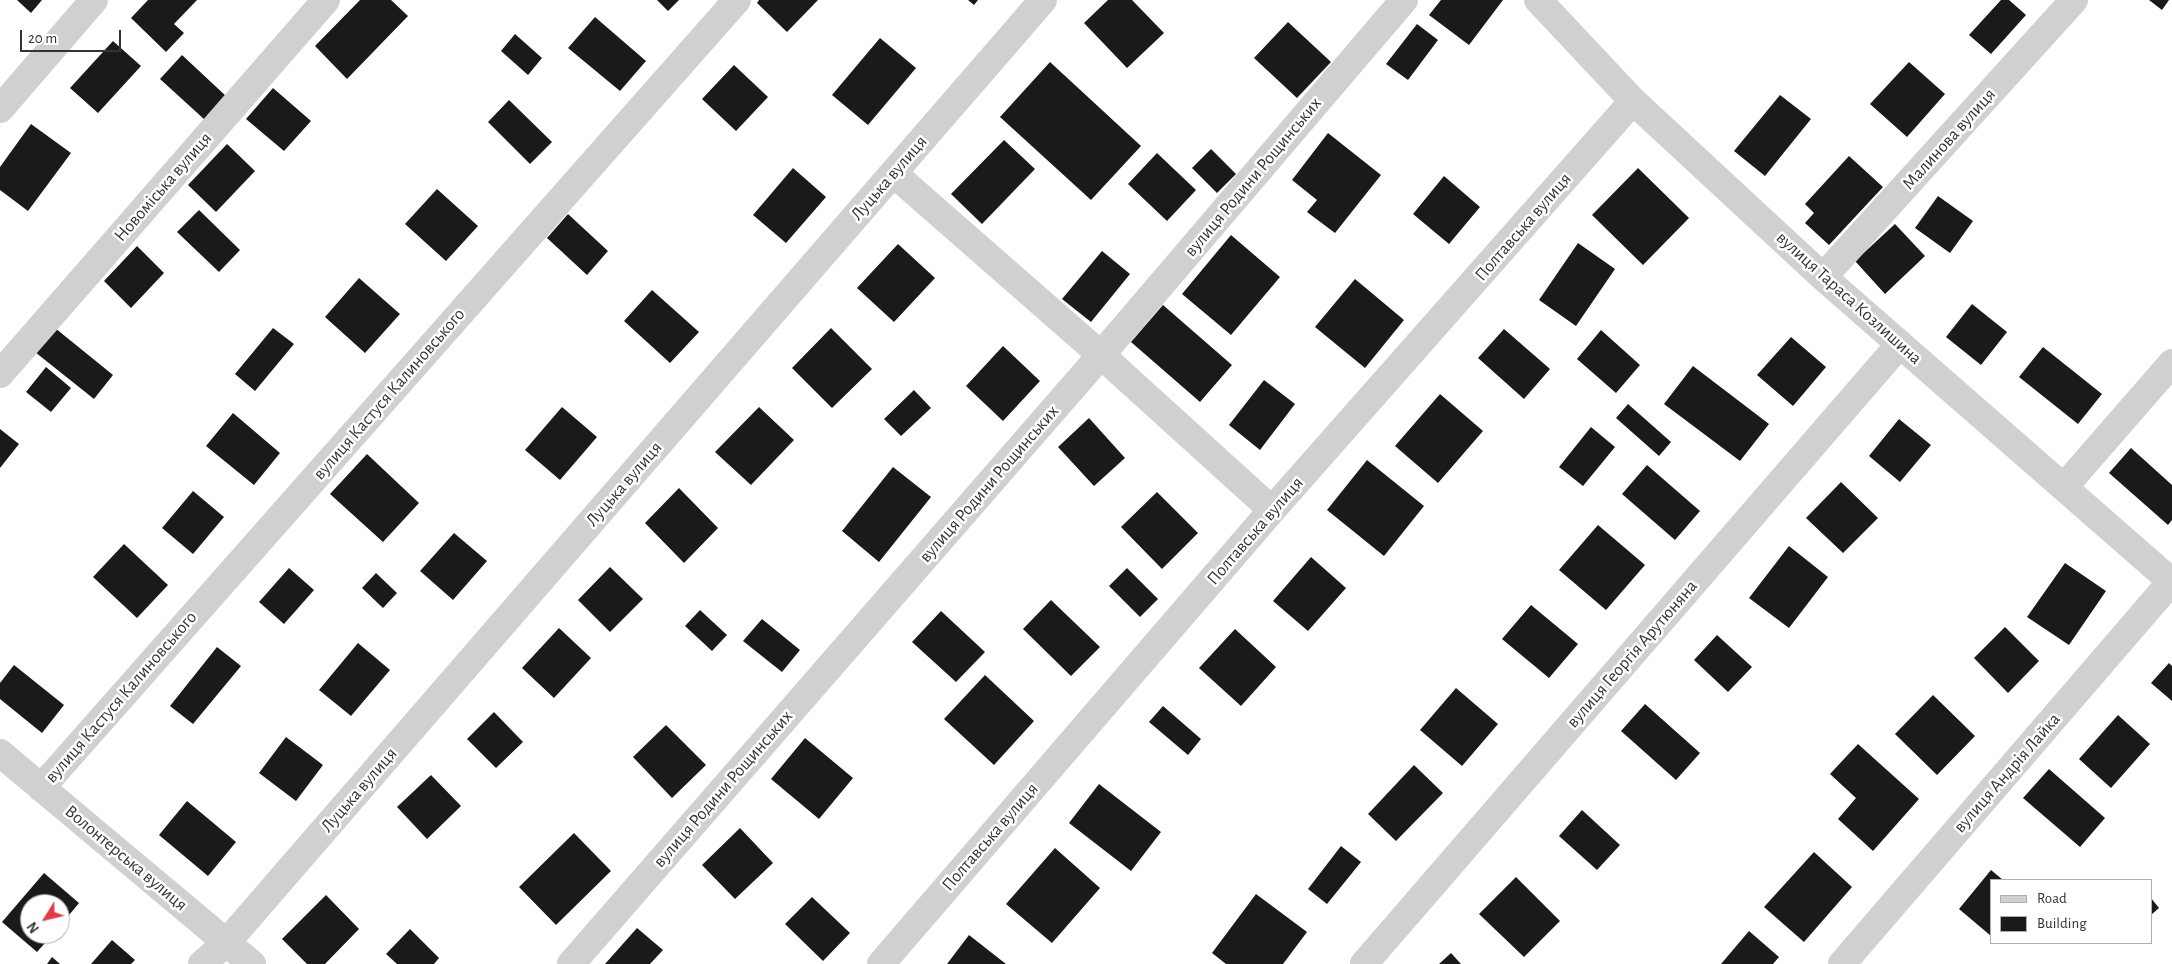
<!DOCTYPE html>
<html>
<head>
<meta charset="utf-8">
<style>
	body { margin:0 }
	#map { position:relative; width:2172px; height:964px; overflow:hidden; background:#fff; font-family:"Alegreya Sans",sans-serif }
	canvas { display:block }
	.legend { position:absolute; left:1990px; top:879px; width:162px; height:65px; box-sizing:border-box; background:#fff; border:1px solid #adadad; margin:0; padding:6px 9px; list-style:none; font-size:15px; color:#333 }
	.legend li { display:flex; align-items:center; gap:10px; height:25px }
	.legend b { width:25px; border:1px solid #adadad }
	.north { position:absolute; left:20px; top:894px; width:50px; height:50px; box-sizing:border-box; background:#fff; border:1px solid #adadad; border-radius:50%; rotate:234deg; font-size:14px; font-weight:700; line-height:20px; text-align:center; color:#333 }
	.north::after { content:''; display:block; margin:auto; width:18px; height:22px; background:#e63946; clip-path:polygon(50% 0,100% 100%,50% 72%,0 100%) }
	.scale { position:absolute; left:20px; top:30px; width:101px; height:22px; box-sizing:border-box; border:2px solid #333; border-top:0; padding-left:6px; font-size:15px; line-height:18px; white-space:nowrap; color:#333; -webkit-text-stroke:4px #fff; paint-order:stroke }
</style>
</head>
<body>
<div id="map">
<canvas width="2172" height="964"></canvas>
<ul class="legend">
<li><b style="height:6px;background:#d0d0d0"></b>Road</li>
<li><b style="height:14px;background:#1a1a1a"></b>Building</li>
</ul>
<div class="north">N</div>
<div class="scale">20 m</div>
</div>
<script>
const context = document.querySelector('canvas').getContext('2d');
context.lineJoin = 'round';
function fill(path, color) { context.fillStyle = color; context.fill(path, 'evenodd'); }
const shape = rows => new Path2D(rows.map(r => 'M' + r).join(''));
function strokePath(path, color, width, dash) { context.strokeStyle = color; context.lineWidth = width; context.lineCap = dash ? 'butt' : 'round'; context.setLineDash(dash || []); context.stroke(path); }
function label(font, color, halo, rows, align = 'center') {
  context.font = font + ' "Alegreya Sans",sans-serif'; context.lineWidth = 5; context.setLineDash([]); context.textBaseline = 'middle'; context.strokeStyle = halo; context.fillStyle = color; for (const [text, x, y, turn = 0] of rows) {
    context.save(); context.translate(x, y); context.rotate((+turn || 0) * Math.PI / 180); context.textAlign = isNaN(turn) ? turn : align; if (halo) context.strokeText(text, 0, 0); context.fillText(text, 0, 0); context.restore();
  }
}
fill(shape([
	[17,0,42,0,31,13],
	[148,0,197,0,174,24,184,33,166,52,131,18],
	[360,0,391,0,408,16,347,79,315,46],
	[657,0,679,0,668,11],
	[759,0,818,0,787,32,757,3],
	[968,0,978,0,974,5],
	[1108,0,1132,0,1164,33,1127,68,1084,23],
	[1441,0,1503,0,1469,45,1429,15],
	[2001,0,2009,0,2026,15,1991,54,1969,35],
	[2149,0,2169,0,2162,10],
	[595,17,646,61,620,91,568,48],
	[1288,22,1331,62,1297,98,1254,58],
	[1417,24,1438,40,1408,80,1386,64],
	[515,34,542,58,528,75,501,51],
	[880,38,916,68,868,125,832,95],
	[113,41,141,66,98,113,70,88],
	[182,55,227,97,205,120,160,79],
	[1050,62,1141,146,1091,200,1000,117],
	[1909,62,1945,94,1907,137,1870,104],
	[734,65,768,97,736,131,702,99],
	[273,88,311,121,284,151,246,119],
	[1780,95,1811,119,1765,176,1734,151],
	[509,100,552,142,530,164,488,122],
	[31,124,71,153,28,211,0,190,0,167],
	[1328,133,1381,175,1335,233,1307,212,1317,200,1292,180],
	[1004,140,1035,169,982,224,951,194],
	[227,144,255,171,216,212,188,185],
	[1211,149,1236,174,1217,193,1192,168],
	[1157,153,1196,190,1167,221,1128,184],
	[1849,156,1883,187,1829,245,1805,223,1814,213,1805,204],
	[793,168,826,197,786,243,753,215],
	[1638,168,1689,218,1643,265,1592,215],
	[1444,176,1480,207,1449,244,1413,214],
	[437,189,478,226,446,261,405,224],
	[1938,196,1973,221,1950,253,1915,228],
	[199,210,240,250,219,272,177,232],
	[568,214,608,251,587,275,547,238],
	[1895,224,1925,256,1885,294,1855,261],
	[1231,235,1280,277,1231,335,1182,294],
	[1578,243,1615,269,1576,326,1539,300],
	[898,244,935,278,894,322,857,288],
	[137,246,164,273,131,308,104,281],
	[1102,251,1130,274,1091,322,1062,299],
	[359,278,400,314,365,353,325,317],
	[1355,279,1404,320,1365,368,1315,327],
	[652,290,699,332,670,363,624,321],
	[1972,304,2007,332,1981,365,1946,337],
	[1163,305,1232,365,1200,402,1131,342],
	[55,328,113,375,94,399,35,352],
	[273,328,294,344,255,391,235,374],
	[831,328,872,369,832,408,792,368],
	[1504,329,1550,369,1524,399,1478,358],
	[1601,330,1640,365,1616,393,1577,359],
	[1791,337,1826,367,1793,406,1757,375],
	[1003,346,1040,381,1003,421,966,386],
	[2043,347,2102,394,2078,424,2019,377],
	[1693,366,1769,424,1740,461,1664,404],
	[46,367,71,388,51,412,26,392],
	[1264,380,1295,404,1260,450,1229,425],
	[914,390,931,408,901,436,884,419],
	[1440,394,1483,431,1438,483,1395,446],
	[1628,404,1671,442,1659,456,1616,418],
	[562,407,597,437,560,480,525,450],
	[759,407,794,440,751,485,715,452],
	[233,413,280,453,254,485,206,446],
	[1089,418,1125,458,1094,486,1058,447],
	[1899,419,1931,445,1900,482,1869,456],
	[1591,427,1615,447,1583,486,1559,467],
	[0,429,19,444,0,468],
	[2131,448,2172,485,2172,520,2168,525,2109,473],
	[367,454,419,503,383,542,330,494],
	[1367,460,1424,506,1384,556,1327,510],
	[1647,465,1700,511,1675,540,1622,494],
	[893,467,931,497,879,562,842,531],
	[1841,482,1878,518,1843,553,1806,518],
	[679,488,718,528,684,563,645,523],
	[193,491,224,517,193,554,162,528],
	[1157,492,1198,533,1162,569,1121,527],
	[1598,525,1645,565,1606,610,1559,570],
	[454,533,487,561,453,600,420,571],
	[124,544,168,585,137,618,93,577],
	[1789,546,1828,577,1789,628,1749,598],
	[1311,557,1346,588,1308,631,1273,601],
	[2065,563,2106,591,2069,645,2027,617],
	[610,567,643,599,610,632,578,600],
	[289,568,314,590,284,624,259,602],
	[1127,568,1158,599,1140,617,1109,586],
	[376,573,397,593,383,608,362,588],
	[1051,600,1100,647,1071,676,1023,629],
	[1531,605,1578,644,1549,678,1502,639],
	[700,610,727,635,712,651,685,626],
	[941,611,985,652,956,682,912,642],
	[762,619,800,650,782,672,743,641],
	[2005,627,2039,661,2008,693,1974,658],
	[559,628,591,658,554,698,522,668],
	[1235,629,1276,667,1241,706,1199,668],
	[1717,635,1752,667,1728,692,1694,660],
	[358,643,390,670,351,716,319,690],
	[217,647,241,666,193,724,170,706],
	[2169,663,2172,666,2172,701,2151,683],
	[14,665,64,705,42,733,0,699,0,683],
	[985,675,1034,721,994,765,944,719],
	[1456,688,1498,724,1462,766,1420,730],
	[1933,695,1975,736,1937,775,1895,734],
	[1645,704,1700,753,1676,780,1621,731],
	[1163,706,1201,739,1188,755,1149,722],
	[494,712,523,742,496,768,467,739],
	[2118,715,2150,744,2111,788,2079,759],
	[666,725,706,765,672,798,633,757],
	[286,737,323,765,296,801,259,773],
	[805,738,853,778,819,819,771,779],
	[1858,744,1919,799,1873,851,1838,819,1856,798,1830,774],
	[1414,765,1443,793,1396,841,1368,814],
	[2049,769,2105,818,2080,847,2023,798],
	[431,775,461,806,427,839,397,807],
	[1099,784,1161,832,1131,871,1069,823],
	[187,801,236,842,208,876,159,835],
	[1582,810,1620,845,1597,870,1559,836],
	[740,828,773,863,735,899,702,865],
	[574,833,611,871,556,925,519,887],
	[1341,846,1361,862,1327,904,1308,889],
	[1055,848,1100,888,1052,943,1006,904],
	[1814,852,1852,887,1804,942,1764,907],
	[1991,870,2003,880,1991,880,1991,936,1959,909],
	[44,873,79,903,60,926,60,904,30,904,30,934,53,934,37,952,2,922],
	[1516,877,1560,921,1524,957,1479,914],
	[1256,894,1307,932,1283,964,1226,964,1212,953],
	[326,895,359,929,325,964,307,964,282,939],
	[812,897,850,933,823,961,785,924],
	[2151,898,2159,908,2151,915],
	[637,928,663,950,650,964,605,964],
	[410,929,439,958,434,964,397,964,386,954],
	[1749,931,1779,957,1773,964,1721,964],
	[969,935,1006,964,947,964],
	[112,940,135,960,131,964,91,964],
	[1451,953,1461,964,1439,964],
	[52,957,60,964,47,964]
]), '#1a1a1a');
strokePath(shape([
	[1538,0,1633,101,1823,277,2172,582],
	[0,109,94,0],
	[893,173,1101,355,1272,510],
	[1823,277,2074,0],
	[0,374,326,0],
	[2064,487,2172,363],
	[0,753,252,964],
	[41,788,737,0],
	[202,964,227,942,1043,0],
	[571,964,1101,355,1404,0],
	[881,964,1272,510,1633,101],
	[1364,964,1900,344],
	[1842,964,2171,582]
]), '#d0d0d0', 28);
label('18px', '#333', '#fff', [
	["Малинова вулиця",1949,139,-48],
	["вулиця Родини Рощинських",1253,177,-50],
	["Луцька вулиця",889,178,-49],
	["Новоміська вулиця",163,187,-49],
	["Полтавська вулиця",1523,227,-49],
	["вулиця Тараса Козлишина",1849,298,42],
	["вулиця Кастуся Калиновського",389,394,-49],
	["Луцька вулиця",624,484,-49],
	["вулиця Родини Рощинських",989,484,-49],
	["Полтавська вулиця",1255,531,-49],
	["вулиця Георгія Арутюняна",1632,654,-49],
	["вулиця Кастуся Калиновського",121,697,-49],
	["вулиця Андрія Лайка",2007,773,-49],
	["вулиця Родини Рощинських",723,789,-49],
	["Луцька вулиця",359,790,-49],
	["Полтавська вулиця",990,837,-49],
	["Волонтерська вулиця",126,858,40]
]);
</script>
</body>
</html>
